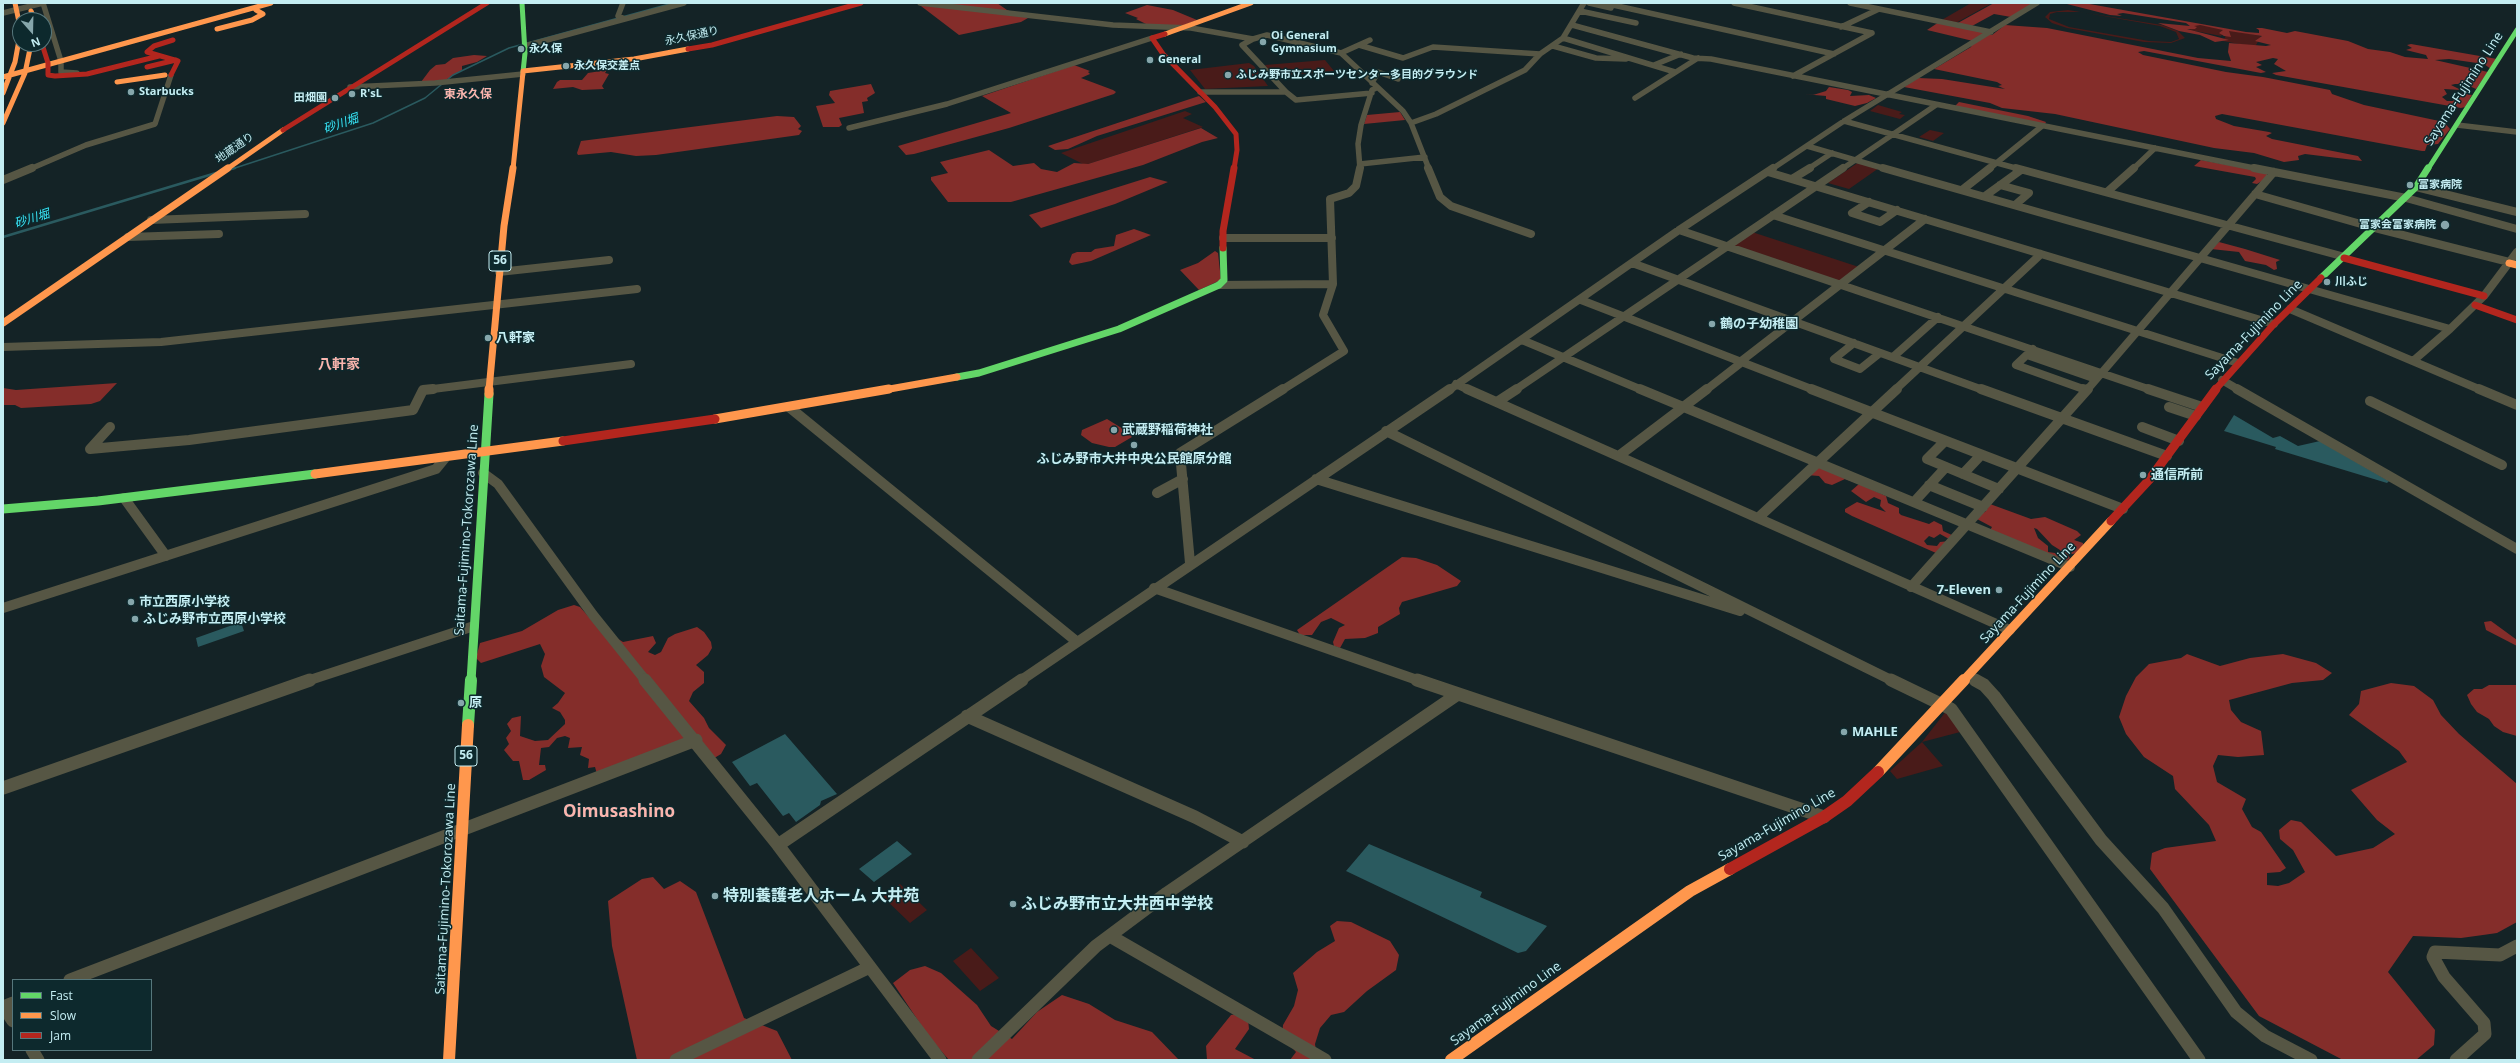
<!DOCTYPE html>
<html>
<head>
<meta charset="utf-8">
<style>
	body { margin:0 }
	#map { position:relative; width:2520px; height:1063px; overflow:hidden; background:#142326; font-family:"Open Sans",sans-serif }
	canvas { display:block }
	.frame { position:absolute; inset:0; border:4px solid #c4edf2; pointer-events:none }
	.legend { position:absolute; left:12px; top:979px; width:140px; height:72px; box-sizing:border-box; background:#0d292d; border:1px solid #56777c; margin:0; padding:5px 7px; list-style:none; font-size:12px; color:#c4edf2 }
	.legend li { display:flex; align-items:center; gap:8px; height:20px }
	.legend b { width:20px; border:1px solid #56777c }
	.north { position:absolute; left:12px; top:12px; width:40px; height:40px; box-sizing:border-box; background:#0d292d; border:1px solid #56777c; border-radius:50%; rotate:160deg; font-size:11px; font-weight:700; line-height:16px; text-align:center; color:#c4edf2 }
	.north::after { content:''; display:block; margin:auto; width:14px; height:18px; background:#86a6ab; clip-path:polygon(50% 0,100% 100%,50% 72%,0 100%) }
</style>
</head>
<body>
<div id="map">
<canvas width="2520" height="1063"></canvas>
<div class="frame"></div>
<ul class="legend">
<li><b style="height:5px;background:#63d668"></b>Fast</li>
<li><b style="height:5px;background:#ff974d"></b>Slow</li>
<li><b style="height:5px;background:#b3261e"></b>Jam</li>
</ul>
<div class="north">N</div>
</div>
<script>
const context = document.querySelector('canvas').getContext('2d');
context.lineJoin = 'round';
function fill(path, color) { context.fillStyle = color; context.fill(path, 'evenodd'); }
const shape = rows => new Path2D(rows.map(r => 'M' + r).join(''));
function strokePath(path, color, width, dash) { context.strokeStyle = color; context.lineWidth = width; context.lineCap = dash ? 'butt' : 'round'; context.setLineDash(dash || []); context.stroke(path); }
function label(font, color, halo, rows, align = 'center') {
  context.font = font + ' "Open Sans","Noto Sans JP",sans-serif'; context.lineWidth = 3; context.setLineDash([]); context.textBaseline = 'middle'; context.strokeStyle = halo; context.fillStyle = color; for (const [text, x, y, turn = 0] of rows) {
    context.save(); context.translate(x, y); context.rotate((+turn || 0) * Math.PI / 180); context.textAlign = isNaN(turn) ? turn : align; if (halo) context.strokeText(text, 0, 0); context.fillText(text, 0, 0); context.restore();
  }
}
fill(shape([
	[1971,3,1992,3,1954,24,1940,21],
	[2068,10,2162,25,2178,31,2185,38,2171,43,2144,42,2067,28,2052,23,2045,17,2050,12],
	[2057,12,2081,12,2160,26,2176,32,2179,39,2171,42,2149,41,2069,27,2049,19,2050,14],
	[2194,24,2225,29,2221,36,2190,30],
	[2229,30,2261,36,2255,47,2223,41],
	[1325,60,1334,71,1273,76,1265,65],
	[1249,63,1254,66,1268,86,1205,89,1190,70],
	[1878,105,1902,112,1899,114,1905,115,1900,119,1870,111],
	[1185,111,1192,114,1183,118,1203,127,1085,165,1061,153],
	[1930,130,1944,133,1933,141,1919,137],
	[1859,162,1879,168,1849,189,1828,183],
	[1752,232,1859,267,1838,283,1731,246],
	[1947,710,1964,731,1922,742,1943,766,1897,779,1890,771,1922,742],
	[900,884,927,910,910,923,883,897],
	[971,948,999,978,980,991,953,961]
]), '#491b19');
fill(shape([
	[917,3,997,3,1007,10,1028,18,1021,22,959,35],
	[1994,3,2035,3,2011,17,1994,14,1972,26,1992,35,2005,25,2047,28,2198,58,2231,61,2228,52,2229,43,2266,46,2271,45,2255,41,2262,36,2229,31,2231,37,2224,36,2219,33,2223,30,2200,25,2194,26,2197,27,2195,29,2187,29,2229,40,2215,42,2200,35,2179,31,2158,23,2190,26,2186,23,2123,13,2117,14,2122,16,2110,15,2063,3,2084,3,2246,32,2259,33,2259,30,2256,28,2262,28,2287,33,2295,31,2348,41,2368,49,2390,52,2405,57,2428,59,2426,55,2406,50,2412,48,2407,45,2411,44,2497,59,2491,69,2484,64,2449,59,2435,60,2488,72,2476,89,2465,84,2455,84,2451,85,2461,90,2444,89,2447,94,2442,97,2447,101,2453,101,2460,93,2472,95,2465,107,2461,108,2276,75,2272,73,2286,71,2274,64,2278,59,2273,58,2256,62,2262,65,2256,67,2266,72,2261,73,2144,51,2138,52,2143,55,2226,72,2263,77,2330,90,2332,94,2364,105,2444,122,2450,129,2438,144,2427,145,2425,151,2422,151,2222,114,2215,116,2216,119,2234,126,2269,132,2272,133,2266,136,2272,139,2358,156,2362,161,2305,154,2298,156,2299,160,2284,162,2254,153,2214,148,2055,114,2002,108,1990,103,1904,87,1918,78,1942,79,2005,89,1998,86,2002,85,1997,82,1934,69,1971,47,1973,41,1927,30,1939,22,1956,24],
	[1147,5,1173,10,1197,20,1179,27,1146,24,1136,19,1138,18,1125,13],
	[474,55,487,56,477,62,462,66,462,70,444,81,421,82,430,70,436,65,445,64,453,58],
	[1074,65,1090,71,1088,72,1090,74,1081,78,1113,90,1116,92,1114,94,1009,128,914,154,906,155,898,146,1011,113,982,96],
	[607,70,605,73,609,74,602,86,604,89,582,90,573,87,553,89,557,82,560,80,582,80,588,73],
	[871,84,875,93,867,98,868,101,862,102,864,113,839,118,842,125,839,127,823,127,816,106,835,103,829,95,830,91],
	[1829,87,1848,90,1852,92,1850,96,1869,95,1876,98,1867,103,1855,106,1826,99,1826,96,1803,94,1813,95,1826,91],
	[1199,96,1206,102,1097,136,1068,149,1055,150,1048,146],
	[1959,102,2028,116,2046,122,2045,124,1954,107],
	[1400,112,1405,120,1364,124,1367,115],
	[777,116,794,117,801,126,798,129,802,131,799,135,656,155,636,156,611,152,578,155,577,153,581,141],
	[1201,128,1218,138,1202,142,1143,165,1011,202,948,202,931,180,931,177,948,173,940,162,989,150,1013,166,1034,163,1041,169,1057,172,1074,163,1088,164],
	[2201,160,2267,172,2267,178,2257,184,2252,183,2256,179,2255,177,2194,166],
	[1150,177,1168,182,1115,204,1041,228,1029,215],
	[1134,229,1151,235,1091,261,1072,265,1069,262,1072,254,1077,252,1091,252,1095,249,1114,246,1116,235],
	[2219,242,2245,249,2280,260,2276,262,2277,269,2274,270,2266,265,2245,261,2239,252,2211,249],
	[1215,251,1218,253,1221,280,1199,290,1180,270,1198,263],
	[117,383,100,401,91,404,21,408,15,405,3,405,3,388,16,390],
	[1107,419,1128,432,1132,437,1115,447,1109,447,1092,443,1081,435,1082,430],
	[1818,465,1886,496,1888,503,1899,508,1899,513,1901,515,1929,524,1934,521,1942,525,1943,531,1954,536,1949,539,1940,534,1934,538,1929,536,1924,541,1927,545,1937,546,1940,542,1950,541,1936,553,1852,516,1845,512,1845,509,1857,502,1886,512,1880,506,1881,500,1874,497,1866,502,1851,491,1859,484,1845,479,1832,485,1825,483,1819,476,1807,475],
	[1990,504,2031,519,2045,517,2077,531,2081,535,2074,540,2083,543,2083,545,2077,553,2068,555,2070,558,2067,561,2060,550,2052,545,2037,529,2034,528,2038,538,2048,546,2048,552,2055,553,2060,559,1989,532,1992,527,1977,519,1981,513,1985,512],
	[1402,557,1416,558,1437,565,1461,581,1457,586,1402,602,1399,608,1400,614,1378,627,1378,633,1365,638,1345,639,1340,648,1334,646,1333,642,1339,628,1345,625,1331,618,1321,622,1312,635,1300,635,1297,630],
	[574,605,580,607,596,625,623,642,653,636,656,643,648,652,655,655,661,652,668,638,675,634,697,627,704,632,711,642,712,648,708,655,696,665,704,672,704,683,693,692,689,701,704,718,709,728,726,745,721,754,716,757,703,759,693,749,680,743,597,774,595,767,588,768,589,759,580,755,582,747,568,748,570,738,565,736,557,738,549,747,541,748,539,765,545,765,546,770,529,780,523,780,519,761,513,761,504,750,509,744,506,738,511,731,507,724,512,718,521,716,520,736,535,741,548,740,565,724,565,720,560,712,552,708,558,703,565,693,544,677,541,666,545,654,540,644,481,663,476,658,480,643,522,631,558,610],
	[2491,621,2517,640,2517,646,2486,630,2484,622],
	[2187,654,2220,666,2250,658,2283,654,2316,663,2332,673,2323,680,2292,683,2229,700,2231,710,2241,722,2261,731,2264,755,2238,757,2218,755,2213,766,2217,782,2246,799,2242,809,2252,827,2261,832,2286,868,2280,872,2267,873,2267,885,2278,886,2289,883,2305,872,2293,850,2280,839,2279,830,2291,820,2301,822,2336,856,2373,848,2395,834,2377,820,2351,790,2407,762,2399,751,2349,715,2359,704,2361,691,2391,683,2414,686,2433,700,2441,715,2459,734,2517,784,2517,922,2497,933,2483,935,2461,938,2413,936,2388,972,2435,1030,2434,1045,2416,1060,2343,1060,2259,1016,2150,869,2152,853,2165,848,2216,841,2209,825,2175,789,2173,776,2144,757,2126,734,2119,717,2126,696,2136,677,2149,664,2181,658],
	[2489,685,2517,685,2517,736,2503,732,2494,726,2489,719,2477,712,2471,704,2467,695,2474,689,2482,689],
	[653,877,664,889,680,881,696,892,744,1018,777,1031,792,1060,637,1060,612,946,608,901,642,879],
	[1337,921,1351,922,1390,941,1399,955,1396,970,1367,991,1344,1012,1331,1015,1320,1028,1315,1044,1317,1057,1319,1060,1290,1060,1296,1052,1282,1037,1283,1025,1294,1006,1298,990,1293,973,1317,952,1335,941,1330,926],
	[925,966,941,973,977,1005,991,1026,1012,1039,1037,1012,1062,995,1089,1004,1115,1020,1152,1032,1179,1060,949,1060,929,1037,893,983,910,970],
	[1237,1014,1248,1019,1249,1029,1235,1049,1256,1060,1207,1060,1206,1046,1231,1015]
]), '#842d2a');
fill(shape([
	[2234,415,2273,438,2280,436,2298,446,2320,441,2389,481,2387,483,2275,449,2276,447,2224,431],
	[241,622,244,631,198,647,196,638],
	[785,734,837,794,821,801,820,805,796,822,789,813,783,816,757,783,750,786,732,762],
	[897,841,912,854,874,882,859,869],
	[1369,844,1482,892,1480,897,1547,926,1526,951,1518,953,1346,871]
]), '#2a5a5f');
strokePath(shape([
	[232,169,373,123,425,98,453,75,509,48,673,3]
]), '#2a5a5f', 1.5);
strokePath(shape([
	[231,169,235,168],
	[3,237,216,173]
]), '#2a5a5f', 2.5);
strokePath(shape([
	[43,3,61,61,61,72,77,73],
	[623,3,618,16,625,19],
	[920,3,1113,25,1191,28,1253,39,1267,35,1341,53,1403,111,1411,123,1429,169],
	[1589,3,1611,8],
	[1604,3,1834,54],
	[1734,3,1872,33],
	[1850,3,1991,32],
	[1580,11,1636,23],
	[3,13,43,3],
	[1572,25,1693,58,1711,59,2259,169],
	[1841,27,1879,9],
	[1563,38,1675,72],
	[1253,39,1242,45,1286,92],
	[1359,45,1403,58,1433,47,1540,54],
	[525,46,684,3],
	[1553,46,1596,58,1626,59],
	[1341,53,1370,40],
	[1654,65,1681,54],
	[1793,76,1872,33],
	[1372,83,1378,72,1398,79],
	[350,87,435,83,523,74],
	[1200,92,1286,92,1296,100,1372,93],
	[1635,98,1698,58],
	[1844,121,2019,169],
	[1411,123,1436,114,1525,70,1540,54,1563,38,1584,3],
	[2457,125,2517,132],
	[849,128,947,104,1152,38],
	[1807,146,1886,169],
	[1360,164,1425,157],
	[30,169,86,145,155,124,171,75],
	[1360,169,1358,144,1361,125,1372,90,1376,88],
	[1772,169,1844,121,2037,3],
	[1808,169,1832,153],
	[1842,169,1936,105],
	[1989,169,2042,126],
	[2133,169,2155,148]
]), '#565644', 5.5);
strokePath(shape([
	[1428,168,1440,197,1451,206,1531,234],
	[1883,168,2450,329,2484,296,2517,252],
	[2016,168,2345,257],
	[2254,168,2406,198,2517,229],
	[1768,172,2274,324],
	[1792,179,1810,168],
	[3,180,32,168],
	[2000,185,2029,193,2015,205],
	[2416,187,2517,212],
	[1962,190,1990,168],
	[2107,192,2134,168],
	[2255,194,2375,228,2509,262],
	[1985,196,2021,170],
	[1869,202,1852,213,1880,222,1897,210],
	[1773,215,2238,363],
	[151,220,305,214],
	[1679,230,2151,390],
	[128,237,219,234],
	[1223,238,1332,238],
	[1632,263,1983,390],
	[499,272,609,260],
	[1219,285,1333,284],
	[1581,300,1814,390],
	[2290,309,2481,390],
	[1522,340,1642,390],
	[1854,343,1834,359,1860,369,1880,353],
	[3,347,161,342,637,289],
	[2033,349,2016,365,2086,390],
	[2027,355,2096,379],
	[1893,357,1938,317],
	[2413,361,2450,329],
	[1740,362,1925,219],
	[2222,380,2239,390],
	[1456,384,1469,390],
	[425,390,631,364],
	[1282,390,1344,351,1323,315,1333,284,1330,199,1349,193,1356,186,1360,168],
	[1449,390,1679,230,1773,168],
	[1515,390,1843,168],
	[1706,390,1742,362],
	[1895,390,2041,254],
	[2087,390,2274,172]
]), '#565644', 8);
strokePath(shape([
	[1467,389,2010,630],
	[1640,389,2070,567],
	[1811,389,2123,509],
	[1981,389,2167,456],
	[2083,389,2087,390],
	[2148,389,2202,407],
	[2237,389,2517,549],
	[2479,389,2517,405],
	[2370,401,2502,465],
	[1497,402,1517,389],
	[789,407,1076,641],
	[2169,407,2196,416],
	[110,427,90,449,189,440,413,410,423,390,433,389],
	[2142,427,2179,441],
	[1386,431,1893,681],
	[1945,441,1927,459,1999,489],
	[1620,455,1707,389],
	[483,473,498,484,593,615,646,681],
	[1963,474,1981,455],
	[1316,479,1740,611],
	[1929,485,1983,507],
	[1157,493,1183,479],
	[124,498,166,556],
	[1914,502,1946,467],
	[1758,518,1897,389],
	[1190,563,1180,453,1283,389],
	[1911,587,2088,389],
	[1154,588,1420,681],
	[3,608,436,469,445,458],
	[1969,676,1977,681],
	[307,681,474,626],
	[1020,681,1450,389]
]), '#565644', 10);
strokePath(shape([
	[645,680,778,845,940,1060],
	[1417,680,1824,817],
	[1891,680,1951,709,2199,1060],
	[1975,680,1984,685,1994,696,2101,840,2163,908,2236,1012,2265,1036,2311,1060],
	[967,716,1195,817,1243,842],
	[3,788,310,680],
	[778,845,1022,680],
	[1110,936,1325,1060],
	[70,980,696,740],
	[3,1006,13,1021],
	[3,1007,13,1003],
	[32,1050,38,1060],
	[676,1060,870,967],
	[978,1060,1096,946,1167,893,1458,694],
	[2456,1060,2485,1034,2484,1023,2444,977,2433,957,2435,952,2500,955,2517,946]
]), '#565644', 13);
strokePath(shape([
	[522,3,525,53,523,72],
	[2428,169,2517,30]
]), '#63d668', 5);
strokePath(shape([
	[2321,278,2416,187,2428,168],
	[957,377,979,373,1119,329,1219,285,1224,280,1223,248]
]), '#63d668', 7);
strokePath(shape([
	[3,509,98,501,315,474],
	[471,681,489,394]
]), '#63d668', 9);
strokePath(shape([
	[468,725,471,680]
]), '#63d668', 12);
strokePath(shape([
	[31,11,35,20],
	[217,29,252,20,263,14,256,10],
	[1165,34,1251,3],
	[523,71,634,59,688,49],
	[3,77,271,3],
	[117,82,165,75],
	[3,93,15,62,19,40,19,22,15,3],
	[3,123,25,73,31,44],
	[227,169,283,130],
	[513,169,523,72]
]), '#ff974d', 5);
strokePath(shape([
	[2509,263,2517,265],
	[3,323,228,168],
	[489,390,504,226,513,168],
	[884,390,957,377]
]), '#ff974d', 7);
strokePath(shape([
	[489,394,489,389],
	[715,419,889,389],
	[315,474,563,441],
	[1963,681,2111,521]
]), '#ff974d', 9);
strokePath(shape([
	[1878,772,1964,680],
	[449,1060,468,725],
	[1451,1060,1690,891,1730,869]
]), '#ff974d', 12);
strokePath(shape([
	[1165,34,1152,38,1163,54,1215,107,1236,134,1237,150,1234,169],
	[42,44,48,63,48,75,55,76,87,74,159,56],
	[688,49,712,45,861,3],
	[147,67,176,60],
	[171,75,178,61,147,52,154,46,173,40],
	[283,130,487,3]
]), '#b3261e', 5);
strokePath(shape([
	[1223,248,1223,231,1234,168],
	[2344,258,2484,296],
	[2475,305,2517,320],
	[2215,390,2274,324,2321,278]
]), '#b3261e', 7);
strokePath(shape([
	[563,441,715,419],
	[2111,521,2149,480,2216,389]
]), '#b3261e', 9);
strokePath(shape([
	[1730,869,1824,817,1847,801,1878,772]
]), '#b3261e', 12);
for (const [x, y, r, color] of [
	[1263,42,4,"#86a6ab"],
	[521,49,4,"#86a6ab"],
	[1150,60,4,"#86a6ab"],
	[566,66,4,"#86a6ab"],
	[1228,75,4,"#86a6ab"],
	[131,92,4,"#86a6ab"],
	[352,94,4,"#86a6ab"],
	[335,98,4,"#86a6ab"],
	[2410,185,4,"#86a6ab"],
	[2445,225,5,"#86a6ab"],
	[2327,282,4,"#86a6ab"],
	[1712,324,4,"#86a6ab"],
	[488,338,4,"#86a6ab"],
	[1114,430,4,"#86a6ab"],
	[1134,445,4,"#86a6ab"],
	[2143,475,4,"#86a6ab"],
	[1999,590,4,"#86a6ab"],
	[131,602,4,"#86a6ab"],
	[135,619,4,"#86a6ab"],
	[461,703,4,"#86a6ab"],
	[1844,732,4,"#86a6ab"],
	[715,896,4,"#86a6ab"],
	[1013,904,4,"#86a6ab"]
]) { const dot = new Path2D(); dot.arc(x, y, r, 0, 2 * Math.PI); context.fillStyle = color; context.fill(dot); strokePath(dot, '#0d292d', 1.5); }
label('11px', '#c4edf2', '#0d292d', [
	["永久保通り",692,36,-12],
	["地蔵通り",235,148,-35]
]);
label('bold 11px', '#c4edf2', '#0d292d', [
	["Oi General",1271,36],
	["Gymnasium",1271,49],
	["永久保",529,49],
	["General",1158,60],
	["永久保交差点",574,66],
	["ふじみ野市⽴スポーツセンター多⽬的グラウンド",1236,75],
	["Starbucks",139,92],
	["R'sL",360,94],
	["田畑園",327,98,"right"],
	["富家病院",2418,185],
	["富家会富家病院",2436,225,"right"],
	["川ふじ",2335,282]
], 'left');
label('bold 12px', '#f9b5ae', '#0d292d', [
	["東永久保",468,95]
]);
label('italic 12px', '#3ae8fa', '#0d292d', [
	["砂川堀",341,124,-19],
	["砂川堀",32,219,-17]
]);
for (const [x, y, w] of [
	[500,261,22],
	[466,756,22]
]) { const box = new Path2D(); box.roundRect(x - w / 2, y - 10, w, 20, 3); context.fillStyle = '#0d292d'; context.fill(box); strokePath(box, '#c4edf2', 1); }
label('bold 12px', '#c4edf2', null, [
	["56",500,261],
	["56",466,756]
]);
label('13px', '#c4edf2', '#0d292d', [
	["Sayama-Fujimino Line",2464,89,-57],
	["Sayama-Fujimino Line",2254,330,-46],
	["Saitama-Fujimino-Tokorozawa Line",467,530,-86],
	["Sayama-Fujimino Line",2028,593,-47],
	["Sayama-Fujimino Line",1777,825,-30],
	["Saitama-Fujimino-Tokorozawa Line",446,889,-87],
	["Sayama-Fujimino Line",1506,1004,-36]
]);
label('bold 13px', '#c4edf2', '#0d292d', [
	["鶴の子幼稚園",1720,324],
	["八軒家",496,338],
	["武蔵野稲荷神社",1122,430],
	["ふじみ野市大井中央公民館原分館",1134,459,"center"],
	["通信所前",2151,475],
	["7-Eleven",1991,590,"right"],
	["市立西原小学校",139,602],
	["ふじみ野市立西原小学校",143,619],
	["原",469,703],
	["MAHLE",1852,732]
], 'left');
label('bold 14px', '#f9b5ae', '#0d292d', [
	["八軒家",339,365]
]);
label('bold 16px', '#c4edf2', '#0d292d', [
	["特別養護老人ホーム 大井苑",723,896],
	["ふじみ野市立大井西中学校",1021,904]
], 'left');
label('bold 17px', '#f9b5ae', '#0d292d', [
	["Oimusashino",619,812]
]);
</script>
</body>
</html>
